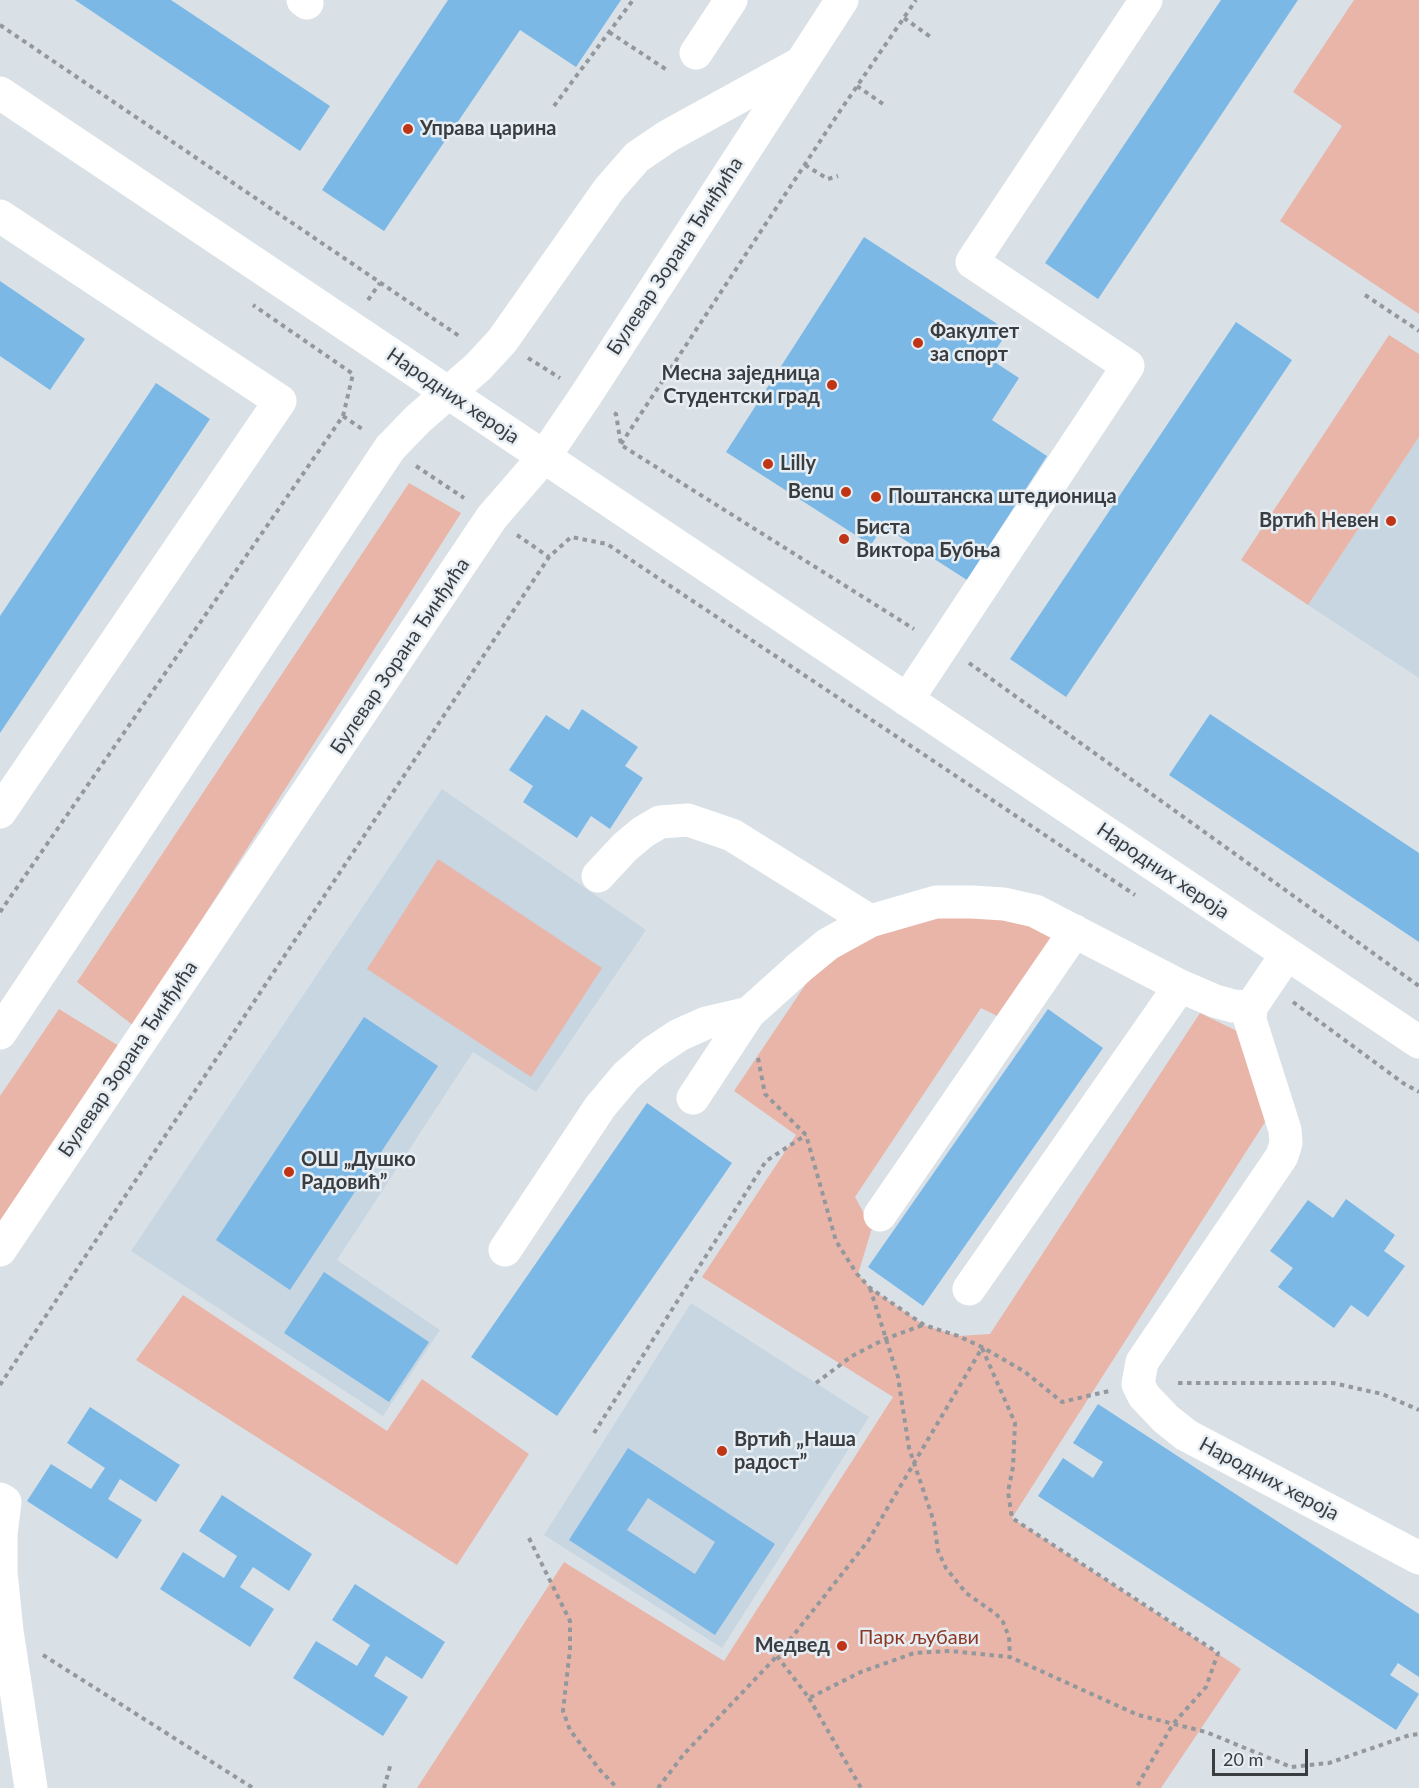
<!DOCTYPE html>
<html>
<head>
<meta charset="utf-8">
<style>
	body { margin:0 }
	#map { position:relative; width:1419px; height:1788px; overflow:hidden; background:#d9e1e7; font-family:Lato,sans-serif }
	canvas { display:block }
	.scale { position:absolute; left:1212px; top:1749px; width:96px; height:27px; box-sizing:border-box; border:3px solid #3a3d40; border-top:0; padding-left:8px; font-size:18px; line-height:21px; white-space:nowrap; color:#3a3d40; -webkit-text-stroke:4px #e6eef4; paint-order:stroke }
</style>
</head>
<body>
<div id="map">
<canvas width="1419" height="1788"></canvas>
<div class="scale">20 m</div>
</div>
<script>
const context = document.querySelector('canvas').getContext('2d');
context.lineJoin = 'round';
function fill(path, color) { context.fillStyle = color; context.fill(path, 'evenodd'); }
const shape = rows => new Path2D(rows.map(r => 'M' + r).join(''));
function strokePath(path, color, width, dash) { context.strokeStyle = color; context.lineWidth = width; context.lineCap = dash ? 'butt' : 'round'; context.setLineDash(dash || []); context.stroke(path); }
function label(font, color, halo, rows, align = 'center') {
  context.font = font + ' Lato,sans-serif'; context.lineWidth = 5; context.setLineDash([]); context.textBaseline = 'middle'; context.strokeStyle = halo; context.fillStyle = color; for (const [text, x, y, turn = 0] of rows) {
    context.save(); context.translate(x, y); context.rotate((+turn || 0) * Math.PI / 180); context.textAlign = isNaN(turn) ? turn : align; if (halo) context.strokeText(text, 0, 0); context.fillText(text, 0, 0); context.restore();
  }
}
fill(shape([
	[1419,437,1419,678,1308,605],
	[442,789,646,930,536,1092,473,1052,337,1260,440,1330,383,1416,131,1251],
	[691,1303,869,1417,722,1648,544,1535]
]), '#c8d6e2');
fill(shape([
	[1354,0,1419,0,1419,314,1280,221,1342,126,1293,92],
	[1389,335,1419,354,1419,437,1308,605,1241,560],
	[409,483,461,513,134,1026,77,982],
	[438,859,602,968,531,1077,367,969],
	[992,908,1057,935,999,1017,981,1008,855,1197,872,1228,858,1274,870,1288,924,1325,958,1336,990,1334,1200,1013,1239,1032,1267,1119,1012,1518,1241,1669,1161,1788,417,1788,564,1562,724,1661,893,1397,702,1277,796,1135,734,1091,824,957,919,911],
	[59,1009,119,1046,0,1225,0,1096],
	[183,1295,387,1431,422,1379,529,1454,457,1565,136,1360]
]), '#e9b5a9');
fill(shape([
	[75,0,171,0,330,106,300,151],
	[448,0,621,0,576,67,520,30,384,231,322,190],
	[1221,0,1298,0,1098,299,1045,263],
	[864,237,1008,331,990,359,1019,378,992,420,1047,456,967,580,883,526,871,545,726,452],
	[0,281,85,339,50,390,0,356],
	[1236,322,1292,360,1066,697,1010,659],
	[156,383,210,419,0,733,0,616],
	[582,709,638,747,625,766,643,778,610,829,591,816,577,838,523,802,533,786,509,770,546,715,569,730],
	[1210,714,1419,853,1419,942,1169,775],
	[1048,1009,1103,1048,923,1306,868,1267],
	[364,1017,438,1066,290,1290,216,1240],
	[647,1103,732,1163,557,1416,471,1357],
	[1346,1199,1395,1235,1384,1251,1405,1266,1368,1317,1351,1305,1334,1328,1278,1287,1293,1268,1270,1251,1308,1200,1333,1218],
	[324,1272,429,1342,389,1402,284,1333],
	[1098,1404,1419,1614,1419,1677,1398,1663,1390,1675,1419,1694,1396,1730,1038,1496,1063,1458,1093,1478,1103,1462,1073,1443],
	[90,1407,180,1465,156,1502,120,1479,108,1499,142,1520,117,1559,27,1501,51,1464,91,1489,105,1468,67,1443],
	[628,1448,775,1544,715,1635,569,1540],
	[648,1498,715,1542,695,1574,627,1530],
	[222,1495,312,1554,289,1591,253,1567,240,1587,274,1609,250,1647,160,1589,183,1552,224,1578,237,1556,199,1531],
	[355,1584,445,1642,422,1679,386,1656,374,1676,408,1697,383,1736,293,1678,316,1641,357,1666,370,1645,332,1620]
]), '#7bb8e5');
strokePath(shape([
	[904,18,932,38],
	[0,25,462,338],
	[609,32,667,70],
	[857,86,886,106],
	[554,106,633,0],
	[805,165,828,179,838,176],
	[1365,295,1419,331],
	[368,300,380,283],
	[528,358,560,378],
	[614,413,616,414,621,445,914,629],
	[343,416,362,429],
	[621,444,840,111,916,0],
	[416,466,464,498],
	[517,535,549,557],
	[969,663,1419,986],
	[0,912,343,416,353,374,253,305],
	[1293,1002,1403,1083,1419,1092],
	[758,1058,765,1094,806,1135,836,1241,857,1274,870,1288,924,1325,958,1336,982,1347,1025,1372,1062,1402,1109,1391],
	[870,1288,898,1377,909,1448,934,1522,938,1551,946,1568,966,1593,996,1614,1003,1622,1009,1637,1010,1657],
	[982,1348,1015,1423,1013,1467,1008,1492,1012,1518,1218,1653,1206,1687,1173,1724,1136,1788],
	[816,1383,852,1356,885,1339,923,1325],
	[1178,1383,1333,1383,1382,1394,1419,1410],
	[0,1385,549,557,571,537,607,544,1135,895],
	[594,1433,766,1161,806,1135],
	[529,1538,570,1621,570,1649,563,1711,570,1730,599,1769,617,1788],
	[43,1655,253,1788],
	[777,1656,809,1698,861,1672,914,1653,950,1651,1010,1657,1138,1715,1206,1732,1291,1767,1329,1763,1410,1735,1419,1734],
	[809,1698,861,1788],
	[384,1788,391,1763],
	[658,1788,684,1754,777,1656,868,1541,982,1348]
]), '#93989d', 4, [4.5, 4.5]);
strokePath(shape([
	[303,0,307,3],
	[696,53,731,0],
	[0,93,1419,1042],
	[0,216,280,401,0,812],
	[907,700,1128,366,972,262,1146,0],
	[598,876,625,847,643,832,660,822,688,820,732,835,870,921],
	[1251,1007,1250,1020,1285,1130,1286,1143,1282,1156,1142,1362,1138,1384,1144,1396,1166,1419,1186,1435,1419,1558],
	[0,1033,390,448,418,419,478,367,502,341,609,189,637,157,668,136,799,64],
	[693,1098,749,1013],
	[880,1215,1075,931],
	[0,1250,492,517,544,457,586,395,842,0],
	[505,1250,600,1107,626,1076,652,1053,679,1035,706,1023,749,1013,800,967,828,944,870,921,936,902,972,902,1004,904,1035,911,1180,986,1215,1001,1233,1006,1251,1007,1287,954],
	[969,1289,1180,986],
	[0,1499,5,1502,1,1534,1,1572,7,1631,31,1788]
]), '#fff', 33);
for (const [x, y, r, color] of [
	[408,129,6,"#bf3516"],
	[918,343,6,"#bf3516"],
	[832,385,6,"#bf3516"],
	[768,464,6,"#bf3516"],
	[846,492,6,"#bf3516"],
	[876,497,6,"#bf3516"],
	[1391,521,6,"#bf3516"],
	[844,539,6,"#bf3516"],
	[289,1172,6,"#bf3516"],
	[722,1451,6,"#bf3516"],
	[842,1646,6,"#bf3516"]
]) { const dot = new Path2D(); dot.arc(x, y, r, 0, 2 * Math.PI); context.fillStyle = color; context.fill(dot); strokePath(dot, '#e6eef4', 2); }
label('bold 20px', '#3a3d40', '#e6eef4', [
	["Управа царина",420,129],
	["Факултет",930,332],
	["за спорт",930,355],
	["Месна заједница",820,374,"right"],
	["Студентски град",820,397,"right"],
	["Lilly",780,464],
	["Benu",834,492,"right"],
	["Поштанска штедионица",888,497],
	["Вртић Невен",1379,521,"right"],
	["Биста",856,528],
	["Виктора Бубња",856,551],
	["ОШ „Душко",301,1160],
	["Радовић”",301,1183],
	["Вртић „Наша",734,1440],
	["радост”",734,1463],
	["Медвед",830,1646,"right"]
], 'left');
label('20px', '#3a3d40', '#e6eef4', [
	["Булевар Зорана Ђинђића",675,256,-57],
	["Народних хероја",453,396,34],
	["Булевар Зорана Ђинђића",400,656,-56],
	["Народних хероја",1163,871,34],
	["Булевар Зорана Ђинђића",128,1059,-56],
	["Народних хероја",1269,1479,28]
]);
label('20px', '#8d3825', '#e6eef4', [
	["Парк љубави",919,1638]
]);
</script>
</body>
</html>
